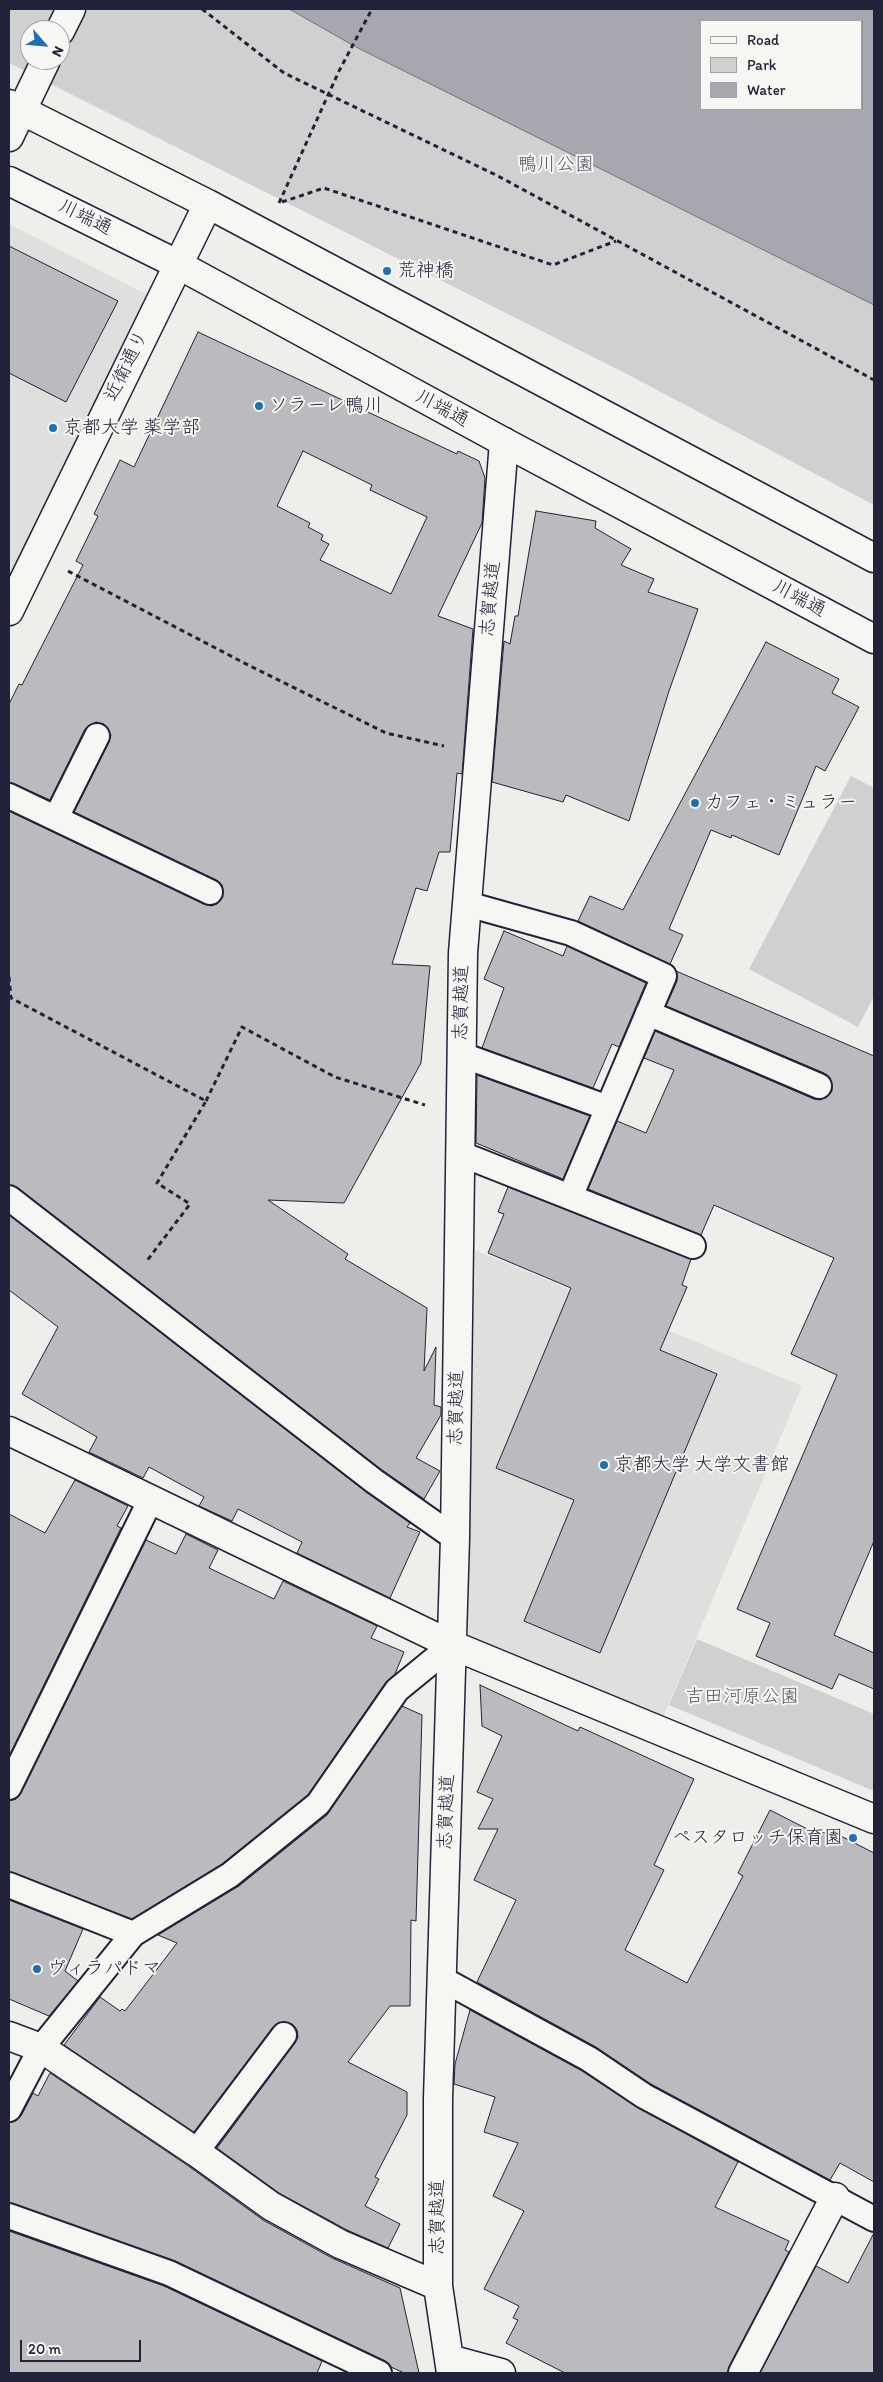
<!DOCTYPE html>
<html>
<head>
<meta charset="utf-8">
<style>
	body { margin:0 }
	#map { position:relative; width:883px; height:2382px; overflow:hidden; background:#eeeeeb; font-family:Itim,sans-serif }
	canvas { display:block }
	.frame { position:absolute; inset:0; border:10px solid #22223b; pointer-events:none }
	.legend { position:absolute; left:700px; top:20px; width:162px; height:90px; box-sizing:border-box; background:#f6f6f2; border:1px solid #a1a1a9; margin:0; padding:6px 9px; list-style:none; font-size:15px; color:#22223b }
	.legend li { display:flex; align-items:center; gap:10px; height:25px }
	.legend b { width:25px; border:1px solid #a1a1a9 }
	.north { position:absolute; left:20px; top:20px; width:50px; height:50px; box-sizing:border-box; background:#f6f6f2; border:1px solid #a1a1a9; border-radius:50%; rotate:117deg; font-size:14px; font-weight:700; line-height:20px; text-align:center; color:#22223b }
	.north::after { content:''; display:block; margin:auto; width:18px; height:22px; background:#1f6fb2; clip-path:polygon(50% 0,100% 100%,50% 72%,0 100%) }
	.scale { position:absolute; left:20px; top:2340px; width:121px; height:22px; box-sizing:border-box; border:2px solid #22223b; border-top:0; padding-left:6px; font-size:15px; line-height:18px; white-space:nowrap; color:#22223b; -webkit-text-stroke:4px #f6f6f2; paint-order:stroke }
</style>
</head>
<body>
<div id="map">
<canvas width="883" height="2382"></canvas>
<div class="frame"></div>
<ul class="legend">
<li><b style="height:6px;background:#f6f6f2"></b>Road</li>
<li><b style="height:14px;background:#d0d0d1"></b>Park</li>
<li><b style="height:14px;background:#a7a7af"></b>Water</li>
</ul>
<div class="north">N</div>
<div class="scale">20 m</div>
</div>
<script>
const context = document.querySelector('canvas').getContext('2d');
context.lineJoin = 'round';
function fill(path, color) { context.fillStyle = color; context.fill(path, 'evenodd'); }
const shape = rows => new Path2D(rows.map(r => 'M' + r).join(''));
function strokePath(path, color, width, dash) { context.strokeStyle = color; context.lineWidth = width; context.lineCap = dash ? 'butt' : 'round'; context.setLineDash(dash || []); context.stroke(path); }
function label(font, color, halo, rows, align = 'center') {
  context.font = font + ' Itim,"Klee One",sans-serif'; context.lineWidth = 4; context.setLineDash([]); context.textBaseline = 'middle'; context.strokeStyle = halo; context.fillStyle = color; for (const [text, x, y, turn = 0] of rows) {
    context.save(); context.translate(x, y); context.rotate((+turn || 0) * Math.PI / 180); context.textAlign = isNaN(turn) ? turn : align; if (halo) context.strokeText(text, 0, 0); context.fillText(text, 0, 0); context.restore();
  }
}
fill(shape([
	[9,224,159,301,9,611],
	[475,1250,802,1386,662,1720,468,1639]
]), '#dfdfde');
fill(shape([
	[9,9,874,9,874,505,625,373,9,63],
	[702,21,862,21,862,109,702,109],
	[30,30,60,30,60,60,30,60],
	[851,776,874,788,874,996,858,1027,749,969],
	[697,1639,874,1714,874,1791,669,1705]
]), '#d0d0d1');
const water = shape([
	[289,9,874,9,874,305,356,47,289,9],
	[702,21,862,21,862,109,702,109,702,21]
]);
fill(water, '#a7a7af');
strokePath(water, '#727281', 1);
const building = shape([
	[9,246,118,301,66,402,9,373,9,246],
	[198,332,457,454,458,451,479,461,485,478,482,523,438,616,473,629,462,774,457,773,450,852,439,852,427,891,416,888,392,964,430,966,421,1063,344,1203,268,1200,348,1254,345,1259,427,1308,424,1371,436,1347,434,1405,441,1407,441,1415,416,1458,440,1471,424,1499,382,1470,17,1187,9,1185,9,811,204,904,211,906,217,904,223,897,222,885,216,880,74,812,109,742,111,735,104,724,96,722,85,729,50,800,9,782,9,704,19,684,22,685,83,565,76,561,98,516,94,514,120,460,134,467,198,332],
	[303,451,372,485,370,490,427,517,391,594,320,560,329,544,321,540,323,535,308,527,310,523,277,506,303,451],
	[536,511,596,521,595,528,631,549,621,565,654,579,648,592,698,609,669,691,629,821,566,795,563,802,492,782,504,641,510,644,515,616,518,616,536,511],
	[766,642,839,679,832,693,859,707,825,771,816,766,779,855,732,835,731,838,711,830,669,929,683,935,670,964,578,921,590,896,623,910,766,642],
	[504,931,563,956,567,946,646,983,619,1047,612,1044,593,1088,482,1048,504,988,484,979,504,931],
	[676,971,874,1056,874,1541,834,1635,874,1653,874,1689,839,1674,832,1689,756,1656,770,1623,737,1609,837,1375,791,1354,834,1258,714,1205,701,1235,588,1189,617,1121,646,1133,674,1070,644,1058,655,1031,814,1099,820,1100,827,1097,832,1091,830,1078,824,1073,666,1006,677,981,676,971],
	[477,1075,590,1116,563,1179,476,1143,477,1075],
	[508,1187,691,1259,682,1285,687,1287,660,1350,717,1374,600,1653,524,1621,574,1500,496,1468,571,1288,488,1253,504,1214,498,1212,508,1187],
	[9,1215,366,1492,410,1523,407,1527,420,1532,390,1598,297,1553,302,1542,238,1509,232,1521,199,1506,204,1497,149,1467,143,1478,89,1452,97,1437,22,1394,58,1327,9,1290,9,1215],
	[75,1480,128,1506,117,1526,121,1528,9,1756,9,1514,45,1533,75,1480],
	[186,1534,218,1550,209,1568,274,1599,283,1581,377,1626,371,1638,404,1652,395,1674,386,1682,308,1795,222,1864,132,1919,9,1872,9,1801,16,1799,21,1793,146,1540,176,1554,186,1534],
	[480,1685,578,1731,580,1727,694,1779,654,1865,664,1870,625,1950,687,1983,743,1876,738,1873,770,1810,813,1832,815,1828,833,1837,835,1833,874,1853,874,2182,840,2163,830,2180,651,2084,596,2047,477,1982,516,1900,474,1880,498,1829,478,1829,493,1799,477,1792,502,1736,482,1726,480,1685],
	[402,1706,422,1715,416,1921,411,1920,410,2006,390,2006,348,2062,407,2092,407,2115,375,2177,379,2179,365,2206,400,2224,388,2248,347,2230,279,2193,217,2148,295,2043,298,2037,297,2030,292,2024,279,2022,273,2027,194,2132,64,2045,100,1997,120,2011,122,2009,125,2011,177,1943,158,1935,239,1886,327,1815,402,1706],
	[9,1900,83,1929,65,1971,78,1981,49,2016,9,1999,9,1900],
	[470,2010,582,2071,638,2108,738,2162,715,2207,789,2241,785,2250,789,2252,729,2366,727,2373,565,2373,506,2343,518,2320,513,2318,519,2306,484,2289,524,2211,493,2196,518,2143,484,2132,495,2097,454,2084,455,2064,470,2010],
	[50,2073,187,2165,263,2220,332,2258,400,2288,419,2373,404,2373,391,2367,385,2361,175,2261,9,2203,9,2123,16,2121,21,2116,33,2093,38,2096,50,2073],
	[9,2231,164,2286,322,2361,317,2373,9,2373,9,2231],
	[874,2233,874,2373,760,2373,816,2266,848,2283,874,2233]
]);
fill(building, '#bbbbbf');
strokePath(building, '#22223b', 1);
const lane = shape([
	[9,796,210,892],
	[56,818,97,736],
	[648,1013,819,1086],
	[462,1055,608,1108],
	[461,1154,570,1197,664,976,571,933,467,904],
	[570,1197,693,1246],
	[9,1198,374,1481,455,1538],
	[9,1787,151,1499],
	[9,1885,133,1934],
	[442,1979,589,2059,644,2096,874,2219],
	[9,2109,41,2048,133,1934,230,1875,318,1804,397,1690,452,1645],
	[196,2152,284,2035],
	[9,2216,169,2273,379,2373]
]);
const street = shape([
	[60,31,71,9],
	[9,137,46,60],
	[9,1431,452,1645,874,1819],
	[9,2036,41,2048,196,2152,271,2206,340,2244,438,2286],
	[449,2359,501,2373],
	[451,2373,438,2286,438,2099,455,1538,463,953,504,442],
	[743,2373,835,2197]
]);
const secondary = shape([
	[9,104,208,204,874,558],
	[9,181,177,264,504,442,874,639],
	[9,611,208,204]
]);
strokePath(lane, '#22223b', 28);
strokePath(street, '#22223b', 31);
strokePath(secondary, '#22223b', 31);
strokePath(shape([
	[202,9,284,73,498,176,874,380],
	[282,202,324,188,553,265,616,241],
	[279,203,339,71,372,9],
	[68,571,250,666,386,733,444,746],
	[9,977,11,998,206,1101,157,1183,190,1204,146,1262],
	[206,1101,242,1027,335,1077,425,1105]
]), '#22223b', 3, [5, 4]);
strokePath(lane, '#f6f6f2', 24);
strokePath(street, '#f6f6f2', 28);
strokePath(secondary, '#f6f6f2', 28);
for (const [x, y, r, color] of [
	[387,271,5,"#1f6fb2"],
	[259,406,5,"#1f6fb2"],
	[53,428,5,"#1f6fb2"],
	[695,803,5,"#1f6fb2"],
	[604,1465,5,"#1f6fb2"],
	[853,1838,5,"#1f6fb2"],
	[37,1969,5,"#1f6fb2"]
]) { const dot = new Path2D(); dot.arc(x, y, r, 0, 2 * Math.PI); context.fillStyle = color; context.fill(dot); strokePath(dot, '#f6f6f2', 2); }
label('19px', '#565668', '#f6f6f2', [
	["鴨川公園",556,165],
	["吉田河原公園",742,1697]
]);
label('19px', '#22223b', '#f6f6f2', [
	["川端通",85,218,26],
	["近衛通り",127,366,-64],
	["川端通",442,409,28],
	["志賀越道",491,599,-85],
	["川端通",799,599,28],
	["志賀越道",462,1003,-89],
	["志賀越道",457,1408,-89],
	["志賀越道",447,1812,-88],
	["志賀越道",438,2217,-90]
]);
label('19px', '#22223b', '#f6f6f2', [
	["荒神橋",397,271],
	["ソラーレ鴨川",269,406],
	["京都大学 薬学部",63,428],
	["カフェ・ミュラー",705,803],
	["京都大学 大学文書館",614,1465],
	["ペスタロッチ保育園",843,1838,"right"],
	["ヴィラパドマ",47,1969]
], 'left');
</script>
</body>
</html>
